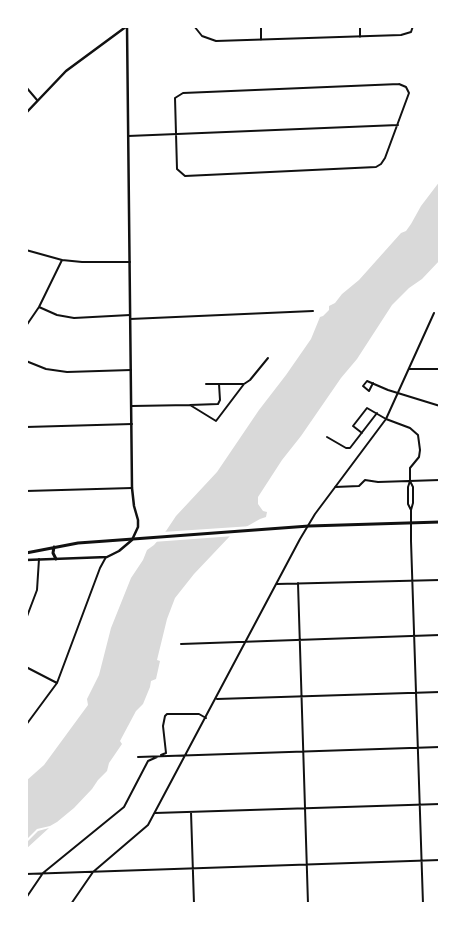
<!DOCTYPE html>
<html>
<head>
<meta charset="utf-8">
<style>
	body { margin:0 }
	#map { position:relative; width:466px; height:930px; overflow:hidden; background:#fff; font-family:Lato,sans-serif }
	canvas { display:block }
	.frame { position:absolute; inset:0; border:28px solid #fff; pointer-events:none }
</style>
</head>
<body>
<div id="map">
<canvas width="466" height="930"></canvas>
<div class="frame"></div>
</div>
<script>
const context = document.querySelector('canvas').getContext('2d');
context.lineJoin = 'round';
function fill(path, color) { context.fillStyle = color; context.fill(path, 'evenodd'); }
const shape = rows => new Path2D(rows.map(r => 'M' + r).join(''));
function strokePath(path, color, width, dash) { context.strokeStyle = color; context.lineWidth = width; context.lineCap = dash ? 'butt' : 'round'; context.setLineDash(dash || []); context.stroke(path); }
fill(shape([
	[440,181,440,260,422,279,409,288,392,305,357,359,341,378,301,436,282,460,258,497,258,504,263,511,267,512,266,517,260,519,230,536,194,574,175,598,167,619,157,660,160,661,156,679,151,681,150,687,143,704,136,711,120,741,122,744,109,763,107,771,98,780,92,789,74,808,57,822,50,826,37,829,26,840,26,781,44,765,88,705,87,699,99,675,111,628,131,578,143,560,147,550,154,545,166,531,176,516,217,472,259,410,286,375,311,339,320,317,323,316,329,310,329,306,335,303,342,294,359,280,401,233,406,231,411,224,421,206],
	[49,828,26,849,26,843,38,831]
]), '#d9d9d9');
fill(shape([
	[252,526,234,536,153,542,162,532]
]), '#fff');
strokePath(shape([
	[194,26,202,36,216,41,401,35,411,32,413,26],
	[261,26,261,40],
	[360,26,360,37],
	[399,84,406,87,409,93,385,158,381,164,376,167,185,176,177,169,175,98,183,93,399,84],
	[26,87,37,100],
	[128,136,398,125],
	[26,250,62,260,82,262,130,262],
	[39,307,57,315,74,318,130,315],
	[130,319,313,311],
	[26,326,39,307,62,260],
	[26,361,46,369,67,372,131,370],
	[410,369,440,369],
	[373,383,369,391,363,386,367,381,388,390,440,406],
	[206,384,244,384],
	[190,405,218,404,220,400,219,384],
	[132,406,190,405,216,421,244,384,250,380,268,358],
	[26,427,132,424],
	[362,433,353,426,367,408,386,419,410,428,418,435,420,450,419,457,410,468,410,481,408,487,408,504,411,510],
	[327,437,346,448,350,448,377,413],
	[410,481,413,487,413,503,411,510,411,541,423,904],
	[335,487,359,486,365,480,378,482,440,480],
	[26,491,132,488],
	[298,583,308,904],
	[277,584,440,580],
	[26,619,37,590,39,559],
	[181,644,440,635],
	[26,667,57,683],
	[217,699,440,692],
	[26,725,57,683,100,568,106,557],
	[161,755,166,753,163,726,165,716,167,714,199,714,206,718],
	[138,757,440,747],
	[191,812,194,904],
	[155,813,440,804],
	[26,874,440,860],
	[26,898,43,873,124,807,148,761,157,757],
	[71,904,93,872,148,825,300,539,315,514,386,419,434,313]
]), '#111', 2);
strokePath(shape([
	[26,113,66,71,127,26],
	[26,560,107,557,119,551,132,540,138,527,138,520,134,506,132,488,127,26]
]), '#111', 2.5);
strokePath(shape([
	[54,547,53,553,56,559],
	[26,553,78,543,106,541,309,526,440,522]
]), '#111', 3);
</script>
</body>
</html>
